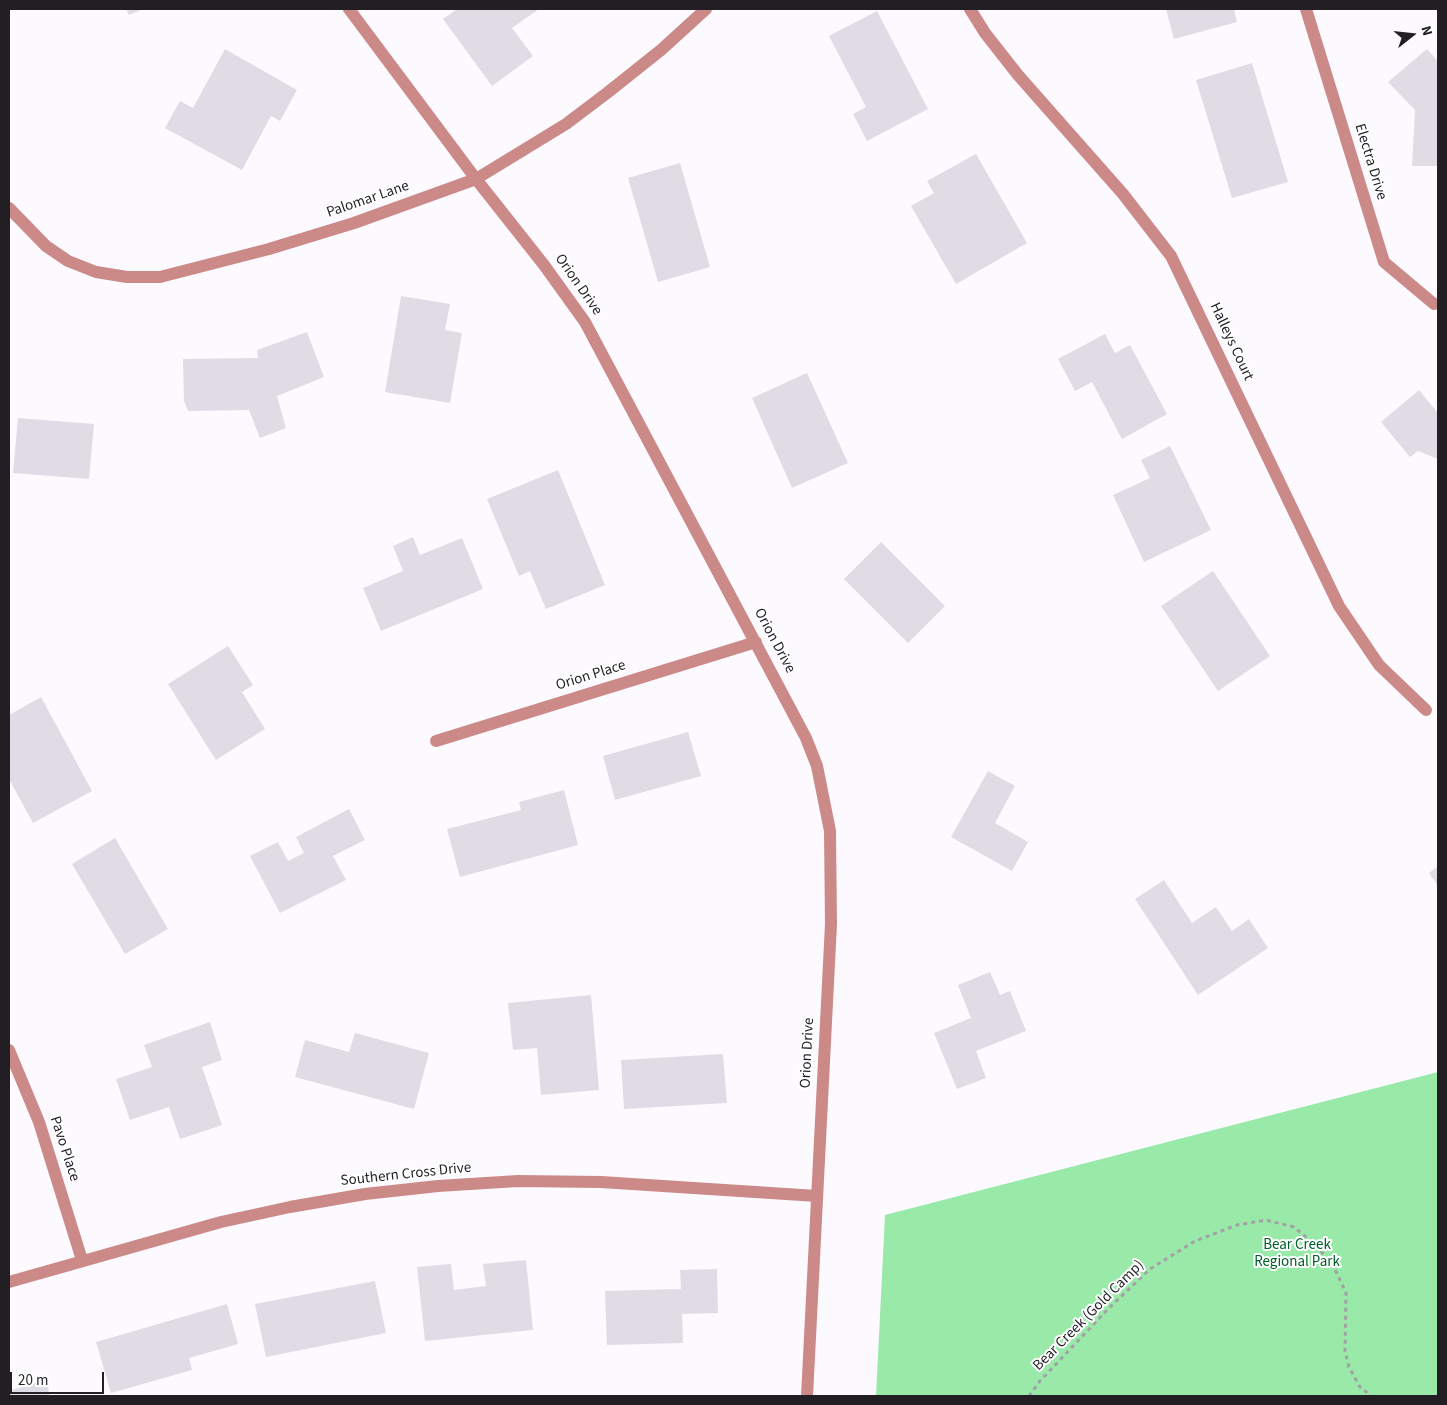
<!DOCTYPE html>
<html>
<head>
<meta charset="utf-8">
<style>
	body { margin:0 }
	#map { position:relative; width:1447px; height:1405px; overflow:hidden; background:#fcf9ff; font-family:"Source Sans 3",sans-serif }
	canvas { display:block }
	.frame { position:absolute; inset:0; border:10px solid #211f23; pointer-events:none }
	.north { position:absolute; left:1387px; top:10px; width:50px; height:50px; -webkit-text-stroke:4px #fff; paint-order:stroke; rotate:74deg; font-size:14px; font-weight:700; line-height:20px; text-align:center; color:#211f23 }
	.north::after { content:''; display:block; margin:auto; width:18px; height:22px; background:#211f23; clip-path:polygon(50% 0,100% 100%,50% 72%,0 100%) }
	.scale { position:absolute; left:10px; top:1372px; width:94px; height:22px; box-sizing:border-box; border:2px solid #211f23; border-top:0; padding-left:6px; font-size:15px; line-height:18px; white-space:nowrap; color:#211f23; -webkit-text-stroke:4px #fff; paint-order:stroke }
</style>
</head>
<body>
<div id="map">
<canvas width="1447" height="1405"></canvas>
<div class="frame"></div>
<div class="north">N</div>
<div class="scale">20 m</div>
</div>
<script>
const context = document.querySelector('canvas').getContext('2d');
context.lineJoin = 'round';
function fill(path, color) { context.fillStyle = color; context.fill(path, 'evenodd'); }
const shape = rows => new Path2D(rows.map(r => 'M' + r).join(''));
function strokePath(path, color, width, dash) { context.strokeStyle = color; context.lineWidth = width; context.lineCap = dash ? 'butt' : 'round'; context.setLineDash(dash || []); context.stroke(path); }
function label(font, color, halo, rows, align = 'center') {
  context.font = font + ' "Source Sans 3",sans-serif'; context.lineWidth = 4; context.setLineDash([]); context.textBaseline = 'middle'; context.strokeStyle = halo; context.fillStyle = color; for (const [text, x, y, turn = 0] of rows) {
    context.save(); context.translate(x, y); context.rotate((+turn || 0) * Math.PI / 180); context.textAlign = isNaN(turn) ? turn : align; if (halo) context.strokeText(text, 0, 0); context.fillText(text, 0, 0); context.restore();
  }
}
fill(shape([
	[1438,1072,1438,1396,876,1396,885,1215]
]), '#99eaa9');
fill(shape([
	[126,9,143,9,129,15],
	[457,9,539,9,512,28,533,56,492,86,443,19],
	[1166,9,1234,9,1237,22,1174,39],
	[877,11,928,109,867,141,853,114,866,107,829,36],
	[225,49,297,90,280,121,271,116,242,170,165,128,180,101,193,108],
	[1427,49,1438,61,1438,166,1412,166,1415,110,1388,82],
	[1252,63,1288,182,1232,198,1196,80],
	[976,154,1027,243,956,284,911,206,934,193,927,181],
	[680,163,710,267,658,282,628,178],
	[401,296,450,304,445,330,462,333,450,403,385,392],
	[307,332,324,377,277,396,286,428,260,438,249,410,188,411,184,401,183,359,258,358,257,350],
	[1105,334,1115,353,1130,345,1167,414,1122,439,1092,382,1075,391,1058,359],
	[807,373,848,463,792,488,752,398],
	[1419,390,1438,413,1438,459,1418,451,1410,457,1381,422],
	[18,418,94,424,89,479,13,473],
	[1170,446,1211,530,1144,562,1113,495,1150,478,1141,460],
	[558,470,605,585,546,609,530,571,519,576,487,499],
	[413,537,420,555,462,538,483,589,381,631,363,588,403,571,393,546],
	[881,542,945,606,908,643,844,579],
	[1213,571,1270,656,1218,691,1161,606],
	[228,646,253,685,242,692,265,729,216,760,168,684],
	[41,697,92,791,33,823,9,779,9,715],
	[688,732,701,776,615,800,603,756],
	[988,771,1015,786,995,823,1028,842,1012,871,951,837],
	[564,790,578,845,460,877,447,829,521,810,519,802],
	[349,809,365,840,333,856,346,880,280,913,250,856,278,842,288,861,304,853,296,837],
	[115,838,168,929,125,954,72,864],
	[1438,866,1438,886,1429,873],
	[1164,880,1192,923,1216,907,1232,931,1249,919,1268,948,1198,995,1135,899],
	[990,972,1000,995,1010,991,1026,1031,976,1051,986,1078,957,1089,934,1033,971,1018,958,985],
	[591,995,599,1090,541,1095,537,1048,513,1050,508,1003],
	[210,1022,222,1060,202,1067,222,1125,180,1139,169,1107,130,1120,116,1079,152,1067,144,1045],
	[355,1033,429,1053,414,1109,295,1077,305,1040,349,1052],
	[723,1054,727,1103,624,1109,621,1060],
	[526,1260,533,1330,425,1341,417,1267,451,1264,454,1290,486,1286,483,1264],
	[717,1269,718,1313,682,1314,683,1343,607,1345,605,1291,681,1289,680,1270],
	[375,1281,386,1333,266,1357,255,1304],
	[227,1304,238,1344,189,1358,192,1370,111,1393,96,1342],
	[46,1380,50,1396,9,1396,9,1391]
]), '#dfdce6');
strokePath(shape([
	[1029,1396,1040,1381,1109,1308,1150,1269,1195,1241,1237,1225,1266,1220,1294,1227,1314,1244,1333,1265,1346,1293,1345,1351,1349,1367,1360,1387,1371,1396]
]), '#a4a1a6', 3, [4, 4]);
strokePath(shape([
	[349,9,476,179,544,265,585,322,806,738,817,766,830,831,831,924,807,1396],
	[970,9,985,33,1018,75,1123,194,1171,256,1339,606,1379,665,1426,710],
	[1306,9,1384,262,1434,304],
	[9,208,46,246,68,261,96,272,127,277,160,277,269,249,354,223,476,179,566,124,607,93,661,50,706,9],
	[436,741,756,642],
	[9,1050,39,1122,82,1260],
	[9,1282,221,1222,290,1207,365,1194,438,1186,518,1181,601,1182,817,1196]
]), '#cb8a87', 12);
label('15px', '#211f23', '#fff', [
	["Electra Drive",1370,162,73],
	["Palomar Lane",368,200,-19],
	["Orion Drive",578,285,55],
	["Halleys Court",1231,342,65],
	["Orion Drive",774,641,62],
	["Orion Place",591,676,-17],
	["Orion Drive",808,1053,-87],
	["Pavo Place",64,1149,72],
	["Southern Cross Drive",406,1175,-6],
	["Bear Creek (Gold Camp)",1089,1316,-45]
]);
label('15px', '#006128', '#fff', [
	["Bear Creek",1297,1246],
	["Regional Park",1297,1263]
]);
</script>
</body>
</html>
